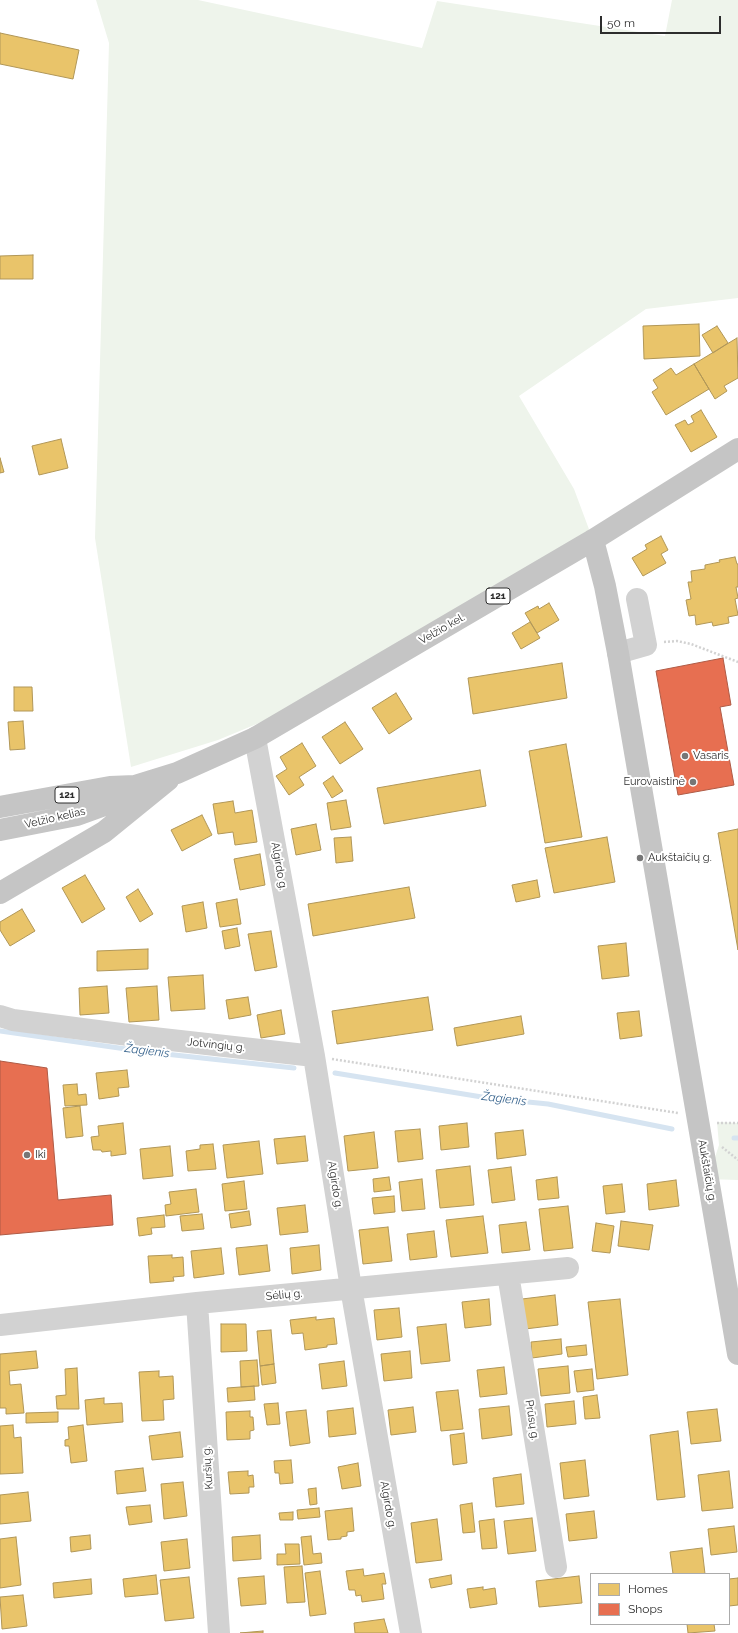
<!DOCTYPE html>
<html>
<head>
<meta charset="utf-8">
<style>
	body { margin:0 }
	#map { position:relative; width:738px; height:1633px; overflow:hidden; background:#fff; font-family:Raleway,sans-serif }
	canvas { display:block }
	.legend { position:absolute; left:590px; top:1573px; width:140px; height:52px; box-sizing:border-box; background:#fff; border:1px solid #ababab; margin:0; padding:5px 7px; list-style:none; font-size:12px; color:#2d2d2d }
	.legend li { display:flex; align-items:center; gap:8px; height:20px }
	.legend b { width:20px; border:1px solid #ababab }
	.scale { position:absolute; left:600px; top:16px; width:121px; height:18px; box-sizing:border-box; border:2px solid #2d2d2d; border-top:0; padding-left:5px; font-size:12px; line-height:14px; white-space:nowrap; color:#2d2d2d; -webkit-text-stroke:3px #fff; paint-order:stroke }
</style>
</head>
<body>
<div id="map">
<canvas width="738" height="1633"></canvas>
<ul class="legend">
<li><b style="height:11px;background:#e9c46a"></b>Homes</li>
<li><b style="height:11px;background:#e76f51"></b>Shops</li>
</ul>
<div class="scale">50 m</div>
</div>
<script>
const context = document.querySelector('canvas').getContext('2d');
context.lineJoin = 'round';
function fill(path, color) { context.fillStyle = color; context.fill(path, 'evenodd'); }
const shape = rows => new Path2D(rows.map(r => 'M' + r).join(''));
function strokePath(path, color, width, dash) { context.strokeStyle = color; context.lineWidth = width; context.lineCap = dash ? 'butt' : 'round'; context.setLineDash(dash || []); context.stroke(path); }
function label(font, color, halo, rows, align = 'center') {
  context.font = font + ' Raleway,sans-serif'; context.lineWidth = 4; context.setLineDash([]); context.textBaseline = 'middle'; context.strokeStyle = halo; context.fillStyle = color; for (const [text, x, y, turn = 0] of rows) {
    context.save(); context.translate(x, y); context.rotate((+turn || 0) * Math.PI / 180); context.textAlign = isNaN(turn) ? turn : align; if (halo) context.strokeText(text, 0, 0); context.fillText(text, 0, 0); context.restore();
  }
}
fill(shape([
	[96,0,198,0,422,48,437,1,665,36,672,0,738,0,738,298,646,309,519,396,574,489,593,540,276,716,218,740,131,767,95,538,109,43],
	[717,1122,738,1123,738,1180,708,1179,719,1145]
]), '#eef4eb');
const homes = shape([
	[0,33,79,50,73,79,0,64,0,33],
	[33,255,33,279,0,279,0,256,33,255],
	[699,324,700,356,644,359,643,326,699,324],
	[717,326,728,343,713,353,702,335,717,326],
	[737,338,738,378,724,386,727,391,715,399,694,364,737,338],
	[694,364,709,389,666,415,652,392,658,388,653,380,671,368,676,375,694,364],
	[701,410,717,437,691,452,675,425,685,420,688,425,694,422,691,416,701,410],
	[61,439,68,468,39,475,32,446,61,439],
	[0,458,4,472,0,473,0,458],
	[661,536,668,550,661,554,666,563,643,576,632,558,647,549,645,545,661,536],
	[735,557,737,564,738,564,738,587,736,587,738,598,735,599,738,615,728,617,729,623,713,626,712,622,696,625,695,615,689,616,686,600,691,599,688,582,692,582,691,571,705,569,705,565,720,562,719,560,735,557],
	[549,603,559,620,537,633,525,613,538,606,539,609,549,603],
	[530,622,540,638,521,649,512,633,530,622],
	[562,663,567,698,473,714,468,678,562,663],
	[14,687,32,687,33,711,14,711,14,687],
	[396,693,412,719,389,734,372,708,396,693],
	[23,721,25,749,10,750,8,722,23,721],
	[345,722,363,749,340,764,322,737,345,722],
	[302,743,316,766,299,777,304,785,289,795,276,776,287,769,280,757,302,743],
	[566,744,582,837,545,843,529,751,566,744],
	[480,770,486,806,384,824,377,788,480,770],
	[333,776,343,791,332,798,323,783,333,776],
	[346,800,351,827,331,830,327,803,346,800],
	[233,801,235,813,252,810,257,842,235,845,233,832,218,834,213,804,233,801],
	[202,815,212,835,182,851,171,830,202,815],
	[316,824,321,850,296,855,291,829,316,824],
	[738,829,738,950,718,833,738,829],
	[351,837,353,861,336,863,334,838,351,837],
	[607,837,615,882,554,893,545,848,607,837],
	[260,854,265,885,240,890,234,859,260,854],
	[85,875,105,909,82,923,62,888,85,875],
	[537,880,540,897,516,902,512,885,537,880],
	[409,887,415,918,313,936,308,904,409,887],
	[138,889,153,914,140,922,126,897,138,889],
	[237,899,241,924,220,927,216,903,237,899],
	[203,902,207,928,186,932,182,906,203,902],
	[22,909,35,931,10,946,0,930,0,922,22,909],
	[237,928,240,946,225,949,222,931,237,928],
	[271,931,277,967,255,971,248,934,271,931],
	[626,943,629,976,602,979,598,946,626,943],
	[148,949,148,969,97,971,97,951,148,949],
	[203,975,205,1009,171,1011,168,977,203,975],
	[107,986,109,1013,80,1015,79,988,107,986],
	[157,986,159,1020,129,1022,126,988,157,986],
	[248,997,251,1015,229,1019,226,1000,248,997],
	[428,997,433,1030,337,1044,332,1011,428,997],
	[281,1010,285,1034,261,1038,257,1015,281,1010],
	[639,1011,642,1036,620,1039,617,1013,639,1011],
	[521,1016,524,1034,457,1046,454,1028,521,1016],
	[127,1070,129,1087,118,1088,119,1096,99,1099,96,1073,127,1070],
	[77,1084,78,1095,86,1094,87,1105,65,1106,63,1085,77,1084],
	[80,1106,83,1136,66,1138,63,1108,80,1106],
	[123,1123,126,1154,111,1156,111,1151,102,1152,101,1150,93,1150,91,1137,99,1136,98,1126,123,1123],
	[467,1123,469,1147,441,1150,439,1126,467,1123],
	[420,1129,423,1159,398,1162,395,1131,420,1129],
	[523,1130,526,1155,497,1159,495,1133,523,1130],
	[374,1132,378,1168,348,1171,344,1136,374,1132],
	[305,1136,308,1161,277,1164,274,1139,305,1136],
	[259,1141,263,1174,227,1178,223,1145,259,1141],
	[213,1144,216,1169,188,1171,186,1151,200,1149,200,1145,213,1144],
	[170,1146,173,1176,143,1179,140,1149,170,1146],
	[470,1166,474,1205,440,1208,436,1170,470,1166],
	[511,1167,515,1200,492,1203,488,1170,511,1167],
	[389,1177,391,1190,374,1192,373,1179,389,1177],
	[557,1177,559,1198,538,1200,536,1180,557,1177],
	[422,1179,425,1209,402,1211,399,1182,422,1179],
	[676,1180,679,1206,649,1210,647,1184,676,1180],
	[244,1181,247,1209,225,1211,222,1184,244,1181],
	[622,1184,625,1212,606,1214,603,1186,622,1184],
	[196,1189,199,1212,166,1216,165,1205,171,1204,169,1192,196,1189],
	[394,1196,395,1212,374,1214,372,1198,394,1196],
	[305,1205,308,1232,280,1235,277,1208,305,1205],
	[568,1206,573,1248,544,1251,539,1209,568,1206],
	[249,1211,251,1225,231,1228,229,1214,249,1211],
	[202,1214,204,1229,182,1231,180,1216,202,1214],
	[164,1215,165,1227,151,1228,152,1234,139,1236,137,1218,164,1215],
	[483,1216,488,1253,451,1257,446,1220,483,1216],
	[621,1221,653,1225,649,1250,618,1246,621,1221],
	[526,1222,530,1250,502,1253,499,1225,526,1222],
	[596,1223,614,1226,610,1253,592,1251,596,1223],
	[388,1227,392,1261,363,1264,359,1230,388,1227],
	[434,1231,437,1257,410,1260,407,1234,434,1231],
	[267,1245,270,1271,239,1275,236,1248,267,1245],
	[319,1245,321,1270,292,1274,290,1248,319,1245],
	[221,1248,224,1274,194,1278,191,1251,221,1248],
	[172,1255,172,1258,183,1257,184,1276,173,1277,174,1281,150,1283,148,1256,172,1255],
	[555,1295,558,1325,525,1329,522,1299,555,1295],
	[489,1299,491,1325,465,1328,462,1302,489,1299],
	[620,1299,628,1375,597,1379,588,1302,620,1299],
	[399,1308,402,1337,377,1340,374,1310,399,1308],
	[316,1317,316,1320,334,1318,337,1344,327,1345,327,1347,305,1350,303,1333,292,1334,290,1320,316,1317],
	[221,1324,246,1324,247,1351,221,1352,221,1324],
	[446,1324,450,1361,421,1364,417,1327,446,1324],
	[271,1330,274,1364,260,1366,257,1331,271,1330],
	[561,1339,562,1354,532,1358,531,1342,561,1339],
	[586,1345,587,1355,568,1357,566,1347,586,1345],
	[36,1351,38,1368,9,1371,10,1385,21,1384,24,1413,6,1414,6,1408,0,1408,0,1354,36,1351],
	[410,1351,412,1378,384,1381,381,1354,410,1351],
	[257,1360,259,1386,241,1387,240,1361,257,1360],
	[344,1361,347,1386,322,1389,319,1364,344,1361],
	[274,1364,276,1383,262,1385,260,1366,274,1364],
	[568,1366,570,1393,541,1396,538,1369,568,1366],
	[504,1367,507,1394,480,1397,477,1370,504,1367],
	[77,1368,79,1409,57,1409,56,1396,66,1395,65,1369,77,1368],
	[592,1369,594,1390,577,1392,574,1371,592,1369],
	[159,1371,159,1377,173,1376,174,1399,163,1400,164,1420,142,1421,139,1372,159,1371],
	[254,1386,255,1400,228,1402,227,1388,254,1386],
	[458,1390,463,1429,441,1431,436,1392,458,1390],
	[597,1395,600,1418,585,1419,583,1397,597,1395],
	[104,1398,104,1404,122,1403,123,1422,87,1425,85,1400,104,1398],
	[574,1401,576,1424,547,1427,545,1404,574,1401],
	[278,1403,280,1424,267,1425,264,1404,278,1403],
	[509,1406,512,1435,482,1439,479,1409,509,1406],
	[413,1407,416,1432,391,1435,388,1410,413,1407],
	[353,1408,356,1434,329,1437,327,1411,353,1408],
	[717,1409,721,1441,691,1444,687,1412,717,1409],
	[306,1410,310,1443,290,1446,286,1412,306,1410],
	[250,1411,250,1417,253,1417,254,1430,250,1431,250,1439,227,1440,226,1412,250,1411],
	[58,1412,58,1422,26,1423,26,1413,58,1412],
	[13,1425,14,1438,21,1437,23,1473,0,1474,0,1426,13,1425],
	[83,1425,87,1461,71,1463,69,1446,65,1446,65,1440,69,1439,68,1427,83,1425],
	[678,1431,685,1497,657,1500,650,1435,678,1431],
	[180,1432,183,1457,152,1460,149,1436,180,1432],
	[464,1433,467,1463,453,1465,450,1435,464,1433],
	[291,1460,293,1483,280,1484,279,1473,275,1473,274,1461,291,1460],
	[585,1460,589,1496,564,1499,560,1463,585,1460],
	[358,1463,361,1486,342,1489,338,1467,358,1463],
	[143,1468,146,1491,117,1494,115,1471,143,1468],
	[248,1471,248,1476,253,1475,254,1487,249,1487,249,1493,230,1494,228,1472,248,1471],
	[729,1471,733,1508,702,1511,698,1475,729,1471],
	[521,1474,524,1504,496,1507,493,1478,521,1474],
	[183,1482,187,1516,164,1519,161,1484,183,1482],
	[316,1488,317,1504,310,1505,308,1489,316,1488],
	[28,1492,31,1521,0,1524,0,1495,28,1492],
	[472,1503,475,1532,463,1533,460,1505,472,1503],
	[150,1505,152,1522,129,1525,126,1507,150,1505],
	[319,1508,320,1517,298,1519,297,1510,319,1508],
	[352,1508,354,1531,347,1532,347,1536,341,1537,341,1539,328,1540,325,1511,352,1508],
	[594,1511,597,1538,569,1541,566,1514,594,1511],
	[293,1512,293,1520,280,1520,279,1513,293,1512],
	[532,1518,536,1551,508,1554,504,1521,532,1518],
	[437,1519,442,1560,416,1563,411,1523,437,1519],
	[494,1519,497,1548,482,1549,479,1521,494,1519],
	[734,1526,737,1552,711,1555,708,1529,734,1526],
	[90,1535,91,1549,71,1552,70,1537,90,1535],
	[260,1535,261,1559,233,1561,232,1537,260,1535],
	[311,1536,313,1554,321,1553,322,1563,304,1565,301,1537,311,1536],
	[16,1537,21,1585,0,1588,0,1539,16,1537],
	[187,1539,190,1568,164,1571,161,1542,187,1539],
	[285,1544,299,1544,300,1564,277,1565,277,1554,286,1554,285,1544],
	[702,1548,705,1574,673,1574,670,1552,702,1548],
	[302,1566,305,1602,287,1603,284,1567,302,1566],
	[363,1569,364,1576,384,1573,386,1584,382,1584,384,1599,362,1602,361,1595,356,1596,355,1590,349,1590,346,1571,363,1569],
	[320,1571,326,1614,310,1616,305,1573,320,1571],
	[156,1575,158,1594,125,1597,123,1579,156,1575],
	[451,1575,452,1584,431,1588,429,1579,451,1575],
	[264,1576,266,1604,241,1606,238,1578,264,1576],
	[579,1576,582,1603,539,1607,536,1581,579,1576],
	[189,1577,194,1618,165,1621,160,1580,189,1577],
	[738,1578,738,1605,729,1606,729,1579,738,1578],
	[91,1579,92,1594,54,1598,53,1583,91,1579],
	[483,1587,483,1590,495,1588,497,1604,470,1608,467,1589,483,1587],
	[23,1595,27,1626,2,1629,0,1597,23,1595],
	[384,1619,388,1633,355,1633,354,1623,384,1619],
	[687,1624,714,1624,715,1631,688,1633,687,1624],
	[263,1631,263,1633,240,1633,263,1631]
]);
fill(homes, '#e9c46a');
strokePath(homes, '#b19758', 1);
const shops = shape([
	[723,658,731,705,720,707,734,785,678,795,656,671,723,658],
	[0,1061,47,1068,58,1200,111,1195,113,1225,0,1235,0,1061]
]);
fill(shops, '#e76f51');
strokePath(shops, '#af5b46', 1);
strokePath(shape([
	[0,1031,147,1052,294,1068],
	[335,1073,488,1098,548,1104,672,1129],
	[734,1138,738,1138]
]), '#d6e4f1', 5);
strokePath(shape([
	[664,642,677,641,691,644,738,662],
	[332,1059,678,1113,678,1114],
	[717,1123,738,1123],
	[722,1147,738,1160]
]), '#d2d2d2', 2.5, [2, 2]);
strokePath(shape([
	[618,653,646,645,637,599],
	[255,738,314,1056,351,1288,411,1633],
	[0,1016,13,1020,144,1037,314,1056],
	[508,1274,556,1567],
	[197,1303,219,1633],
	[0,1325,197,1303,568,1268]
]), '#d2d2d2', 22);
strokePath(shape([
	[593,540,605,586,618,653,738,1354],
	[0,807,110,787,135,786,177,773,255,738,593,540,738,449],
	[0,830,77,815,113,802,135,786],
	[0,893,104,832,168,780]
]), '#c5c5c5', 22);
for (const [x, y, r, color] of [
	[685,756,4,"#767676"],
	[693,782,4,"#767676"],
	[640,858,4,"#767676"],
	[27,1155,4,"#767676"]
]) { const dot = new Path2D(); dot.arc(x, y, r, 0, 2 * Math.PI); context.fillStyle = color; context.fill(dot); strokePath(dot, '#fff', 1.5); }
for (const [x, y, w] of [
	[498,596,24],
	[67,795,24]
]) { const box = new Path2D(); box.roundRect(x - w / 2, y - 8, w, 16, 3); context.fillStyle = '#fff'; context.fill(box); strokePath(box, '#2d2d2d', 1); }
label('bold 10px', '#2d2d2d', null, [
	["121",498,596],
	["121",67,795]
]);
label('11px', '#2d2d2d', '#fff', [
	["Velžio kel.",442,629,-30],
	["Velžio kelias",55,818,-13],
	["Algirdo g.",279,866,80],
	["Jotvingių g.",216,1045,6],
	["Aukštaičių g.",707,1171,80],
	["Algirdo g.",335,1185,81],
	["Sėlių g.",284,1295,-5],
	["Prūsų g.",532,1420,81],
	["Kuršių g.",208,1468,-94],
	["Algirdo g.",388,1505,80]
]);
label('11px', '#2d2d2d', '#fff', [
	["Vasaris",693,756],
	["Eurovaistinė",685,782,"right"],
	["Aukštaičių g.",648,858],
	["Iki",35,1155]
], 'left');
label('italic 12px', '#3a668f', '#fff', [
	["Žagienis",147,1051,7],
	["Žagienis",504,1099,7]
]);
</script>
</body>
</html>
